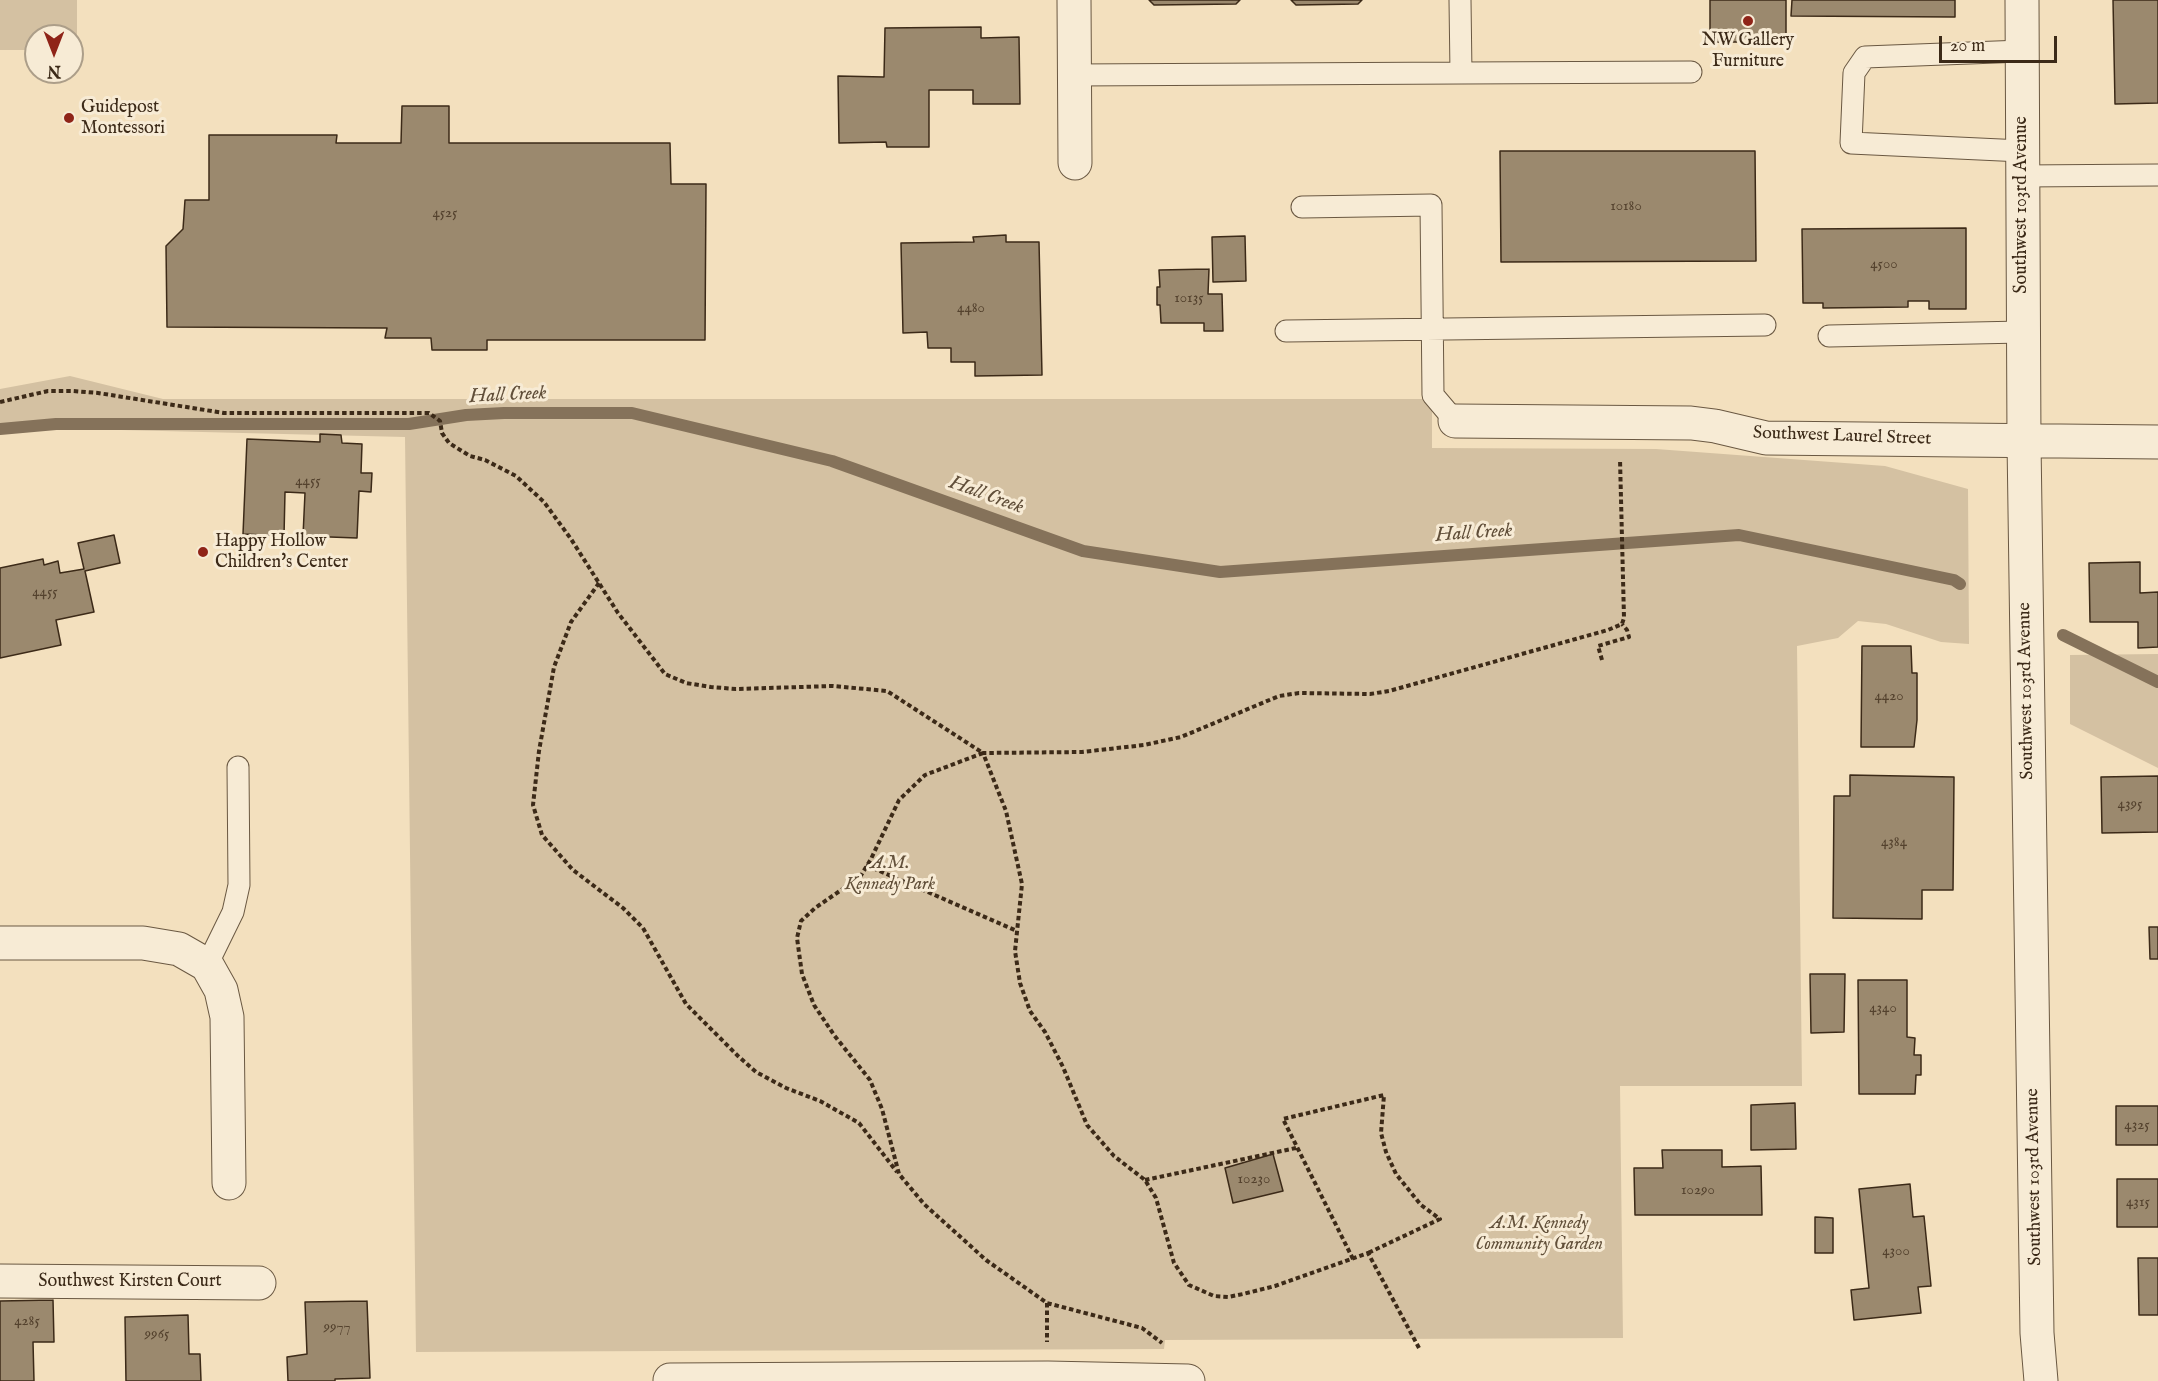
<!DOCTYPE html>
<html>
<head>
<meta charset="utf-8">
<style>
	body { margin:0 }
	#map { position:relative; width:2158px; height:1381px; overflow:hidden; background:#f3e0be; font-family:"IM FELL English",serif }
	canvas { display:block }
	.north { position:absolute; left:24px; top:24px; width:60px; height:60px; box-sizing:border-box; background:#f7ebd5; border:2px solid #ac9e89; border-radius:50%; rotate:180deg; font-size:16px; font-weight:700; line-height:24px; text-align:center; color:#3c2a18 }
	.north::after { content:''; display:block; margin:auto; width:21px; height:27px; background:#8f2418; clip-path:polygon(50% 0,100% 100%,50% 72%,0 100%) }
	.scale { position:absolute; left:1939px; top:36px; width:118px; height:27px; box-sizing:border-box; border:3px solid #3c2a18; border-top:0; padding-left:8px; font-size:18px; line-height:21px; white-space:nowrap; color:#3c2a18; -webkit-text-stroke:4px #f7ebd5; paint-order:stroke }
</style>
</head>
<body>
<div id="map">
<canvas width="2158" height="1381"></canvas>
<div class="north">N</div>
<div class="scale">20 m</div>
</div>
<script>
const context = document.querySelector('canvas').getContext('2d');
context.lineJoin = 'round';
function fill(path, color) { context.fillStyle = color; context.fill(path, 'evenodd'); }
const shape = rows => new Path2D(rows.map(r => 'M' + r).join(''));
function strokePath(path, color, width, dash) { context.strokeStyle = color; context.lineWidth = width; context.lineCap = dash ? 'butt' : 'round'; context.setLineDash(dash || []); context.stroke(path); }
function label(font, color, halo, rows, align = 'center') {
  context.font = font + ' "IM FELL English",serif'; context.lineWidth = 6; context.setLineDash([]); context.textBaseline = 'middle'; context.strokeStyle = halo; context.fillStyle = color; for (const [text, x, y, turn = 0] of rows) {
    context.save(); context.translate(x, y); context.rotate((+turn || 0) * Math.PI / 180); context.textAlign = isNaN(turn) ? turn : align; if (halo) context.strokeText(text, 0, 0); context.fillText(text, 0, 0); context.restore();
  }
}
fill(shape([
	[0,0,77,0,77,50,72,50,72,36,36,36,36,50,0,50],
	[70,376,163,399,1432,399,1432,448,1656,449,1885,466,1968,489,1969,644,1941,642,1886,624,1858,621,1838,638,1797,646,1802,1086,1620,1086,1623,1338,1165,1340,1164,1349,416,1352,405,437,0,427,0,389],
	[2158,654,2158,768,2070,724,2070,655]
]), '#d4c1a2');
strokePath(shape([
	[0,429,56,424,409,424,466,415,504,413,632,413,832,461,1083,551,1220,572,1739,535,1954,580,1960,584],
	[2063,635,2158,682]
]), '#85725a', 12);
const building = shape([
	[1149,0,1240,0,1236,4,1154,5,1149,0],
	[1291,0,1362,0,1358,4,1296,5,1291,0],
	[1710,0,1786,0,1786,42,1710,42,1710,0],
	[1792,0,1955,0,1955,17,1791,16,1792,0],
	[2113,0,2158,0,2158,103,2115,104,2113,0],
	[981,27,981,38,1019,37,1020,104,973,104,973,90,929,90,929,147,887,147,886,142,839,143,838,76,884,77,885,28,981,27],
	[402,106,449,106,449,143,670,143,671,184,706,184,705,340,487,340,487,350,432,350,431,338,385,338,387,328,167,327,166,246,183,229,185,200,209,200,209,135,337,135,336,143,401,143,402,106],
	[1500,151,1755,151,1756,261,1501,262,1500,151],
	[1966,228,1966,309,1929,309,1929,301,1908,301,1908,307,1823,308,1823,303,1803,303,1802,229,1966,228],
	[1006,235,1006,242,1039,242,1042,375,975,376,975,362,951,362,951,348,928,348,927,332,903,333,901,243,974,242,973,237,1006,235],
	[1245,236,1246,281,1213,282,1212,237,1245,236],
	[1209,269,1208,294,1222,294,1223,331,1204,331,1204,323,1161,323,1160,305,1157,305,1157,287,1160,287,1159,270,1209,269],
	[320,434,341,435,342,443,362,444,361,473,372,473,371,492,359,491,357,538,303,536,305,493,285,492,284,536,243,534,247,439,320,442,320,434],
	[114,535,120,563,85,571,94,612,56,620,61,645,0,658,0,568,43,559,44,565,58,561,60,573,84,569,78,543,114,535],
	[2140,562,2140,593,2158,592,2158,647,2138,648,2138,622,2090,622,2089,563,2140,562],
	[1862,646,1911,646,1912,673,1917,673,1917,720,1914,747,1861,747,1862,646],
	[1850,775,1954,777,1953,890,1922,890,1922,919,1833,918,1834,796,1850,796,1850,775],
	[2158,776,2158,832,2102,833,2101,777,2158,776],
	[2149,927,2158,927,2158,959,2150,959,2149,927],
	[1810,974,1845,974,1844,1032,1811,1033,1810,974],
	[1858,980,1907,980,1907,1037,1915,1038,1914,1055,1921,1055,1921,1075,1916,1075,1915,1094,1859,1094,1858,980],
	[1795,1103,1796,1149,1751,1150,1751,1105,1795,1103],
	[2116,1106,2158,1106,2158,1145,2116,1145,2116,1106],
	[1662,1150,1722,1150,1722,1167,1761,1166,1762,1215,1635,1215,1634,1168,1663,1168,1662,1150],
	[1273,1154,1283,1191,1233,1203,1225,1168,1273,1154],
	[2117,1179,2158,1179,2158,1227,2117,1227,2117,1179],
	[1910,1184,1913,1217,1924,1216,1931,1286,1918,1287,1921,1313,1854,1320,1851,1290,1869,1288,1859,1189,1910,1184],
	[1815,1217,1833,1218,1833,1253,1815,1253,1815,1217],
	[2138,1258,2158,1258,2158,1315,2139,1315,2138,1258],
	[53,1300,54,1342,33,1342,34,1381,0,1381,0,1301,53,1300],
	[367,1301,370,1378,335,1379,335,1381,288,1381,287,1357,307,1354,305,1302,367,1301],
	[188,1315,189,1354,200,1354,201,1381,126,1381,125,1317,188,1315]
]);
fill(building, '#9b896e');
strokePath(building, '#3c2a18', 1.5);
const service = shape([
	[1460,0,1461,73,1691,72],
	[2022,51,1865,57,1854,73,1851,143,2022,151],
	[1074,75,1461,73],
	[2022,176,2158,175],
	[1302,207,1431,205,1433,395,1455,421],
	[1286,331,1765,325],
	[1829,336,2022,332],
	[207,965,233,912,239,885,238,767]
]);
const minor = shape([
	[1074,0,1075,163],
	[2022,0,2024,442,2037,1333,2041,1381],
	[1455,421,1691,423,1715,426,1766,438,2158,442],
	[0,943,143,943,179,949,207,965,221,990,227,1017,229,1183],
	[0,1281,259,1283],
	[670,1380,1048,1378,1188,1381]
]);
strokePath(service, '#6a5842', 23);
strokePath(minor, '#6a5842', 35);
strokePath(shape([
	[0,402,48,391,73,391,98,393,224,413,429,413,440,421,442,433,449,443,470,456,485,460,516,476,544,502,571,539,618,613,665,674,686,683,711,687,736,689,833,686,887,691,983,753,925,775,899,800,871,859,860,877,815,908,801,921,797,938,802,974,814,1005,834,1035,870,1080,882,1109,899,1174,924,1204,986,1260,1047,1303,1142,1328,1162,1343],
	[599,583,571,622,554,667,539,751,533,805,542,835,573,870,623,908,643,928,686,1004,738,1056,756,1072,786,1088,820,1101,859,1123,897,1172],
	[1602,660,1598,646,1629,637,1627,630,1622,624],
	[866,865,1017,931],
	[1145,1180,1296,1148],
	[1353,1259,1283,1119,1384,1095,1381,1133,1386,1152,1396,1174,1421,1205,1440,1219,1368,1253],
	[1047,1303,1047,1342],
	[1419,1348,1368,1253,1275,1286,1243,1294,1228,1297,1214,1296,1189,1285,1174,1263,1156,1198,1145,1180,1114,1156,1087,1125,1063,1067,1045,1032,1030,1011,1020,983,1015,951,1022,884,1006,811,983,753,1082,752,1144,745,1181,737,1279,696,1299,693,1370,694,1389,691,1608,630,1622,624,1624,618,1620,459]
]), '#3c2a18', 4, [4.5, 3]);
strokePath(service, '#f7ebd5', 21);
strokePath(minor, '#f7ebd5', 33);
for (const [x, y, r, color] of [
	[1748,21,6,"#8f2418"],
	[69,118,6,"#8f2418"],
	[203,552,6,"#8f2418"]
]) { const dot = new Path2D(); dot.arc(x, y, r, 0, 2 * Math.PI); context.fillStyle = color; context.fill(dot); strokePath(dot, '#f7ebd5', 2); }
label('15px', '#54422e', null, [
	["10180",1626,207],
	["4525",445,214],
	["4500",1884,265],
	["10135",1189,299],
	["4480",971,309],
	["4455",308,482],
	["4455",45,593],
	["4420",1889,697],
	["4395",2130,805],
	["4384",1894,843],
	["4340",1883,1009],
	["4325",2137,1126],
	["10230",1254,1180],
	["10290",1698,1191],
	["4315",2138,1203],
	["4300",1896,1252],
	["4285",27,1322],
	["9977",337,1328],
	["9965",157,1335]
]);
label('18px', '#3c2a18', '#f7ebd5', [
	["NW Gallery",1748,41,"center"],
	["Furniture",1748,62,"center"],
	["Guidepost",81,108],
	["Montessori",81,129],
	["Happy Hollow",215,542],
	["Children's Center",215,563]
], 'left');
label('18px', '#3c2a18', '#f7ebd5', [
	["Southwest 103rd Avenue",2022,205,-90],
	["Southwest Laurel Street",1842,437,2],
	["Southwest 103rd Avenue",2027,691,-91],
	["Southwest 103rd Avenue",2035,1177,-91],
	["Southwest Kirsten Court",130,1282]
]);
label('italic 18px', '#62503a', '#f7ebd5', [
	["A.M.",890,864],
	["Kennedy Park",890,885],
	["A.M. Kennedy",1539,1224],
	["Community Garden",1539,1245]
]);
label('italic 20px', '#604e39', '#f7ebd5', [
	["Hall Creek",508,396,-3],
	["Hall Creek",986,496,20],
	["Hall Creek",1474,534,-4]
]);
</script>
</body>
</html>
